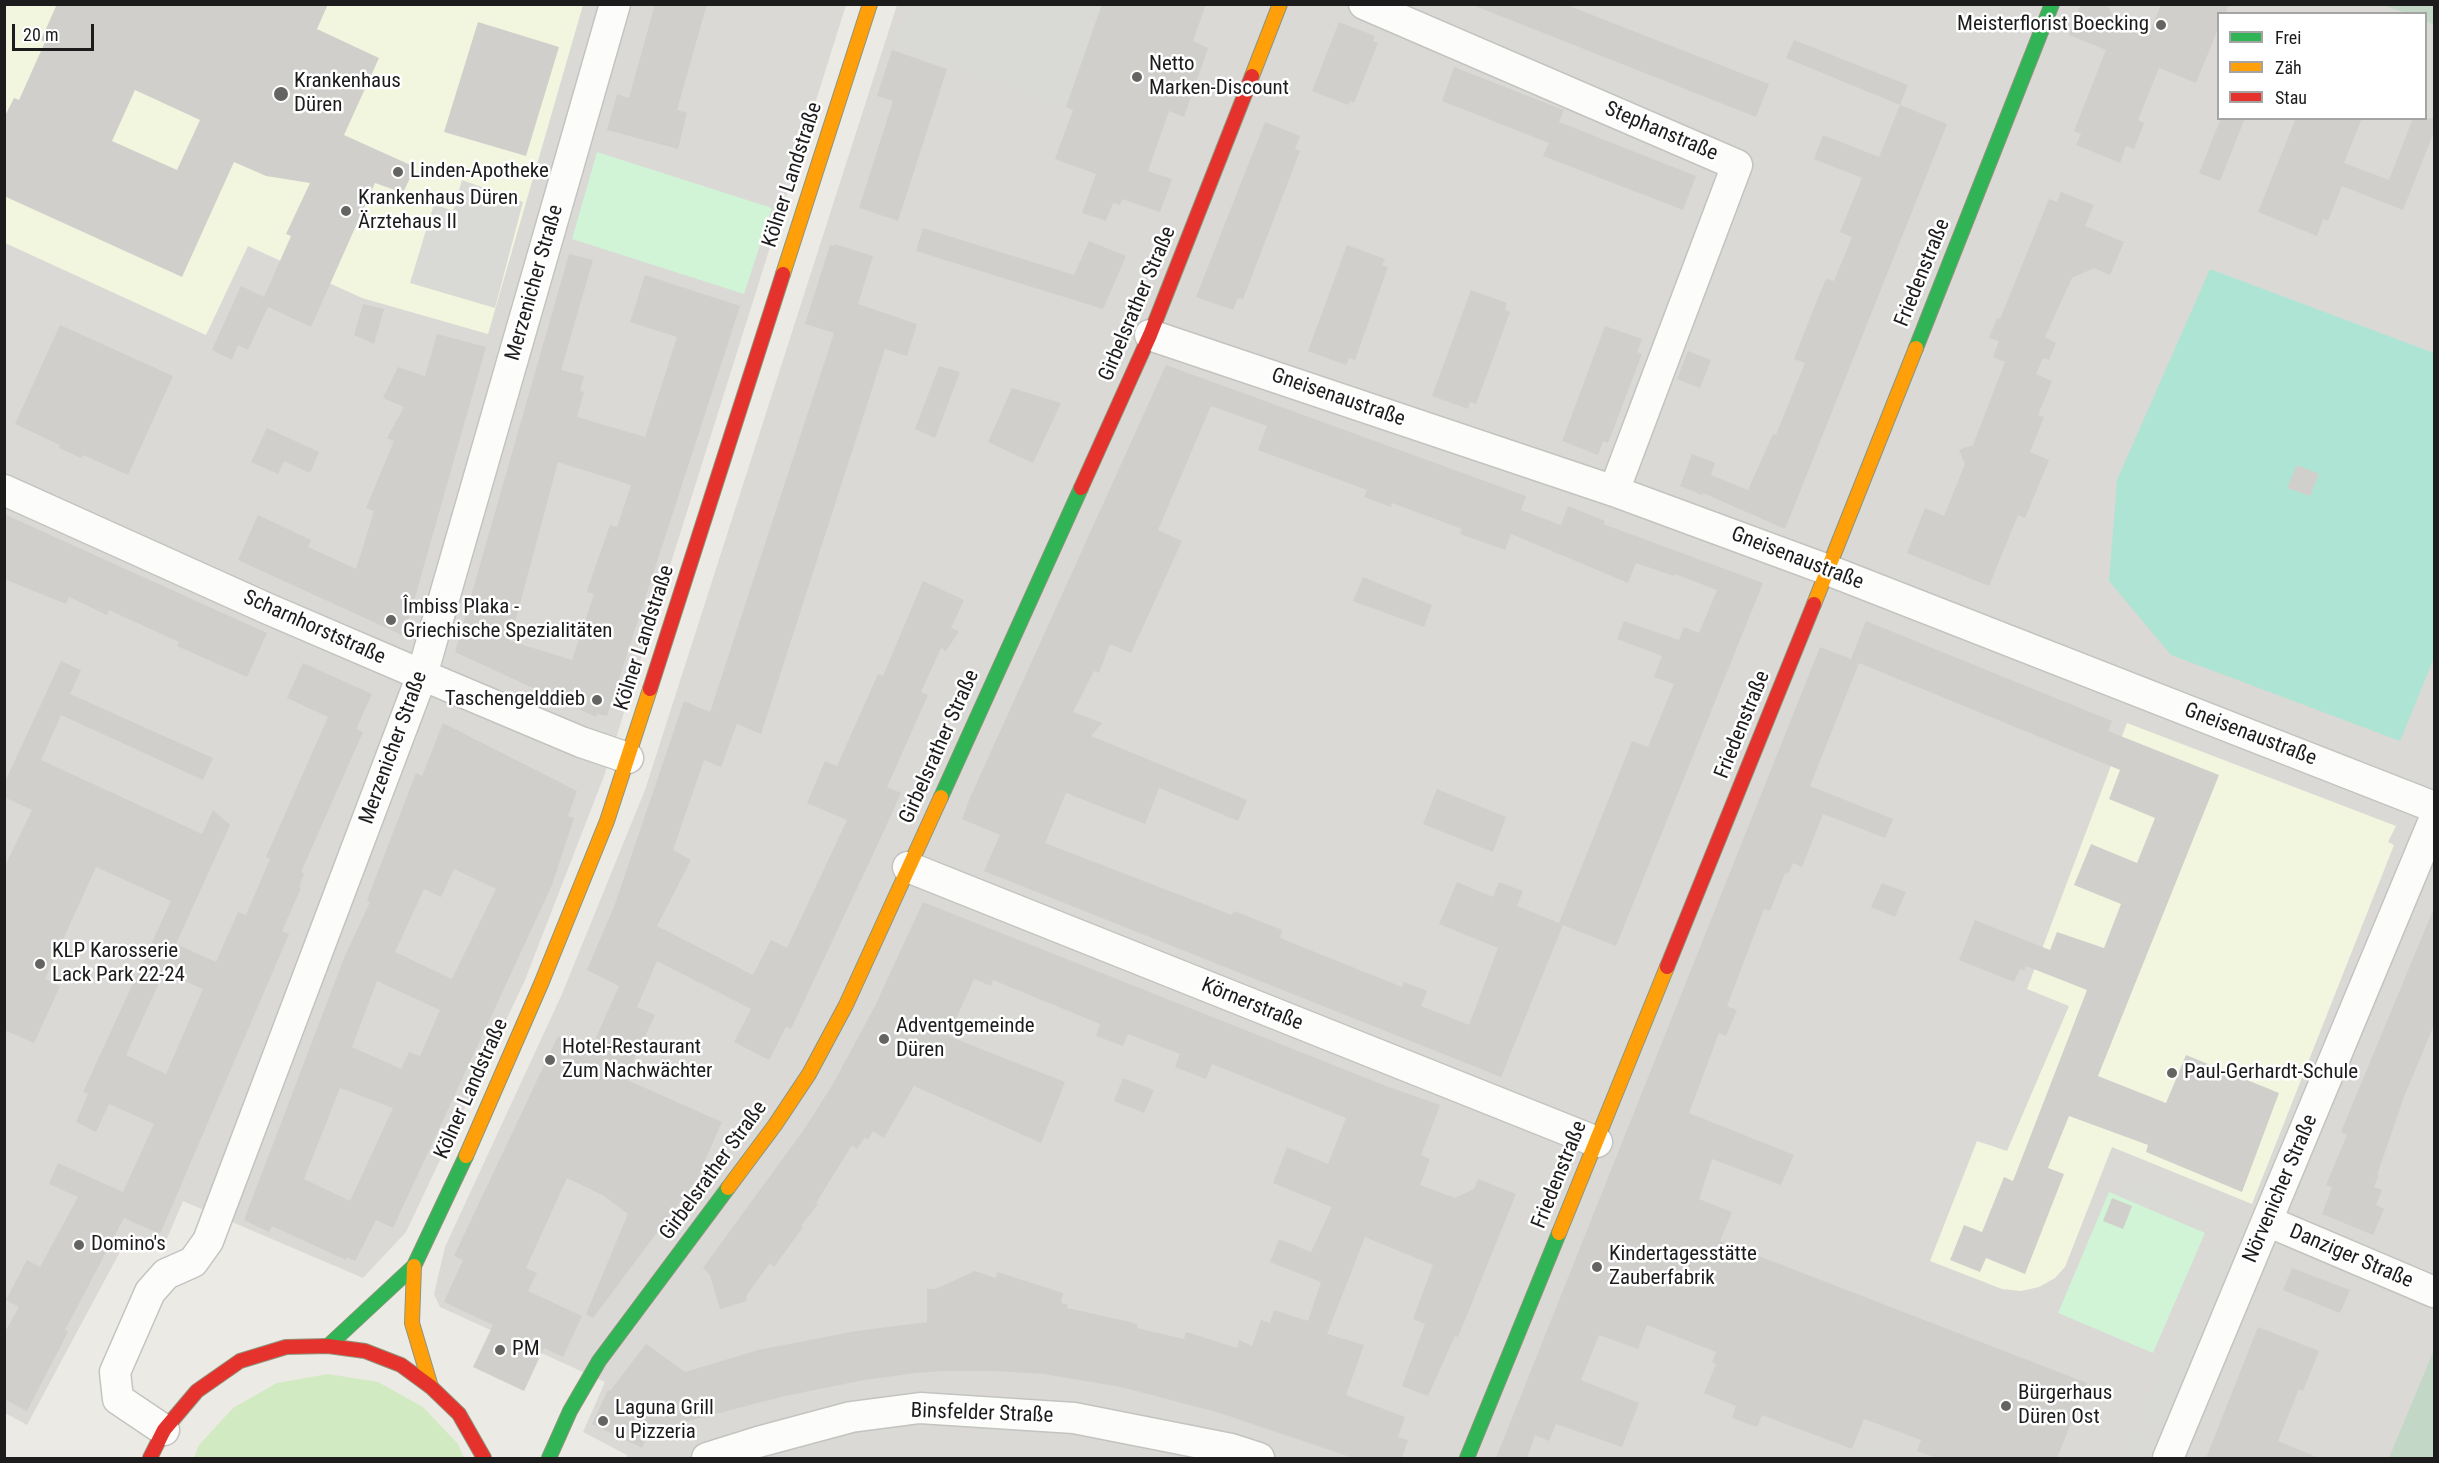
<!DOCTYPE html>
<html>
<head>
<meta charset="utf-8">
<style>
	body { margin:0 }
	#map { position:relative; width:2439px; height:1463px; overflow:hidden; background:#ebeae4; font-family:"Roboto Condensed",sans-serif }
	canvas { display:block }
	.frame { position:absolute; inset:0; border:6px solid #1c1c1c; pointer-events:none }
	.legend { position:absolute; left:2217px; top:12px; width:210px; height:108px; box-sizing:border-box; background:#fff; border:2px solid #a4a4a4; margin:0; padding:8px 10px; list-style:none; font-size:18px; color:#1c1c1c }
	.legend li { display:flex; align-items:center; gap:12px; height:30px }
	.legend b { width:30px; border:2px solid #a4a4a4 }
	.scale { position:absolute; left:12px; top:24px; width:82px; height:27px; box-sizing:border-box; border:3px solid #1c1c1c; border-top:0; padding-left:8px; font-size:18px; line-height:21px; white-space:nowrap; color:#1c1c1c; -webkit-text-stroke:4px #fff; paint-order:stroke }
</style>
</head>
<body>
<div id="map">
<canvas width="2439" height="1463"></canvas>
<div class="frame"></div>
<ul class="legend">
<li><b style="height:8px;background:#30b455"></b>Frei</li>
<li><b style="height:8px;background:#ff9f0a"></b>Zäh</li>
<li><b style="height:8px;background:#e5322d"></b>Stau</li>
</ul>
<div class="scale">20 m</div>
</div>
<script>
const context = document.querySelector('canvas').getContext('2d');
context.lineJoin = 'round';
function fill(path, color) { context.fillStyle = color; context.fill(path, 'evenodd'); }
const shape = rows => new Path2D(rows.map(r => 'M' + r).join(''));
function strokePath(path, color, width, dash) { context.strokeStyle = color; context.lineWidth = width; context.lineCap = dash ? 'butt' : 'round'; context.setLineDash(dash || []); context.stroke(path); }
function label(font, color, halo, rows, align = 'center') {
  context.font = font + ' "Roboto Condensed",sans-serif'; context.lineWidth = 5; context.setLineDash([]); context.textBaseline = 'middle'; context.strokeStyle = halo; context.fillStyle = color; for (const [text, x, y, turn = 0] of rows) {
    context.save(); context.translate(x, y); context.rotate((+turn || 0) * Math.PI / 180); context.textAlign = isNaN(turn) ? turn : align; if (halo) context.strokeText(text, 0, 0); context.fillText(text, 0, 0); context.restore();
  }
}
fill(shape([
	[2383,4,2405,13,2218,14,2218,118,2426,118,2426,22,2434,25,2434,1458,627,1458,627,1455,583,1432,605,1382,440,1307,434,1294,445,1247,562,994,645,790,897,5],
	[5,5,846,5,604,776,525,980,406,1232,363,1278,183,1201,162,1250,129,1235,27,1425,5,1413]
]), '#dad9d6');
fill(shape([
	[5,5,583,5,488,334,362,298,248,246,206,335,5,243],
	[2127,723,2396,826,2388,842,2394,845,2252,1204,2112,1147,2065,1267,2055,1278,2039,1287,2021,1291,2002,1289,1930,1261,1977,1141,2007,1151,2069,1006,2027,989]
]), '#f3f6de');
fill(shape([
	[328,1374,378,1382,423,1407,458,1444,464,1458,194,1458,199,1445,233,1408,277,1383]
]), '#d2eac1');
fill(shape([
	[2383,5,2434,5,2434,25,2426,22,2426,14,2405,13],
	[2434,1349,2434,1458,2389,1458,2434,1350]
]), '#c3d7c6');
fill(shape([
	[597,152,772,208,744,294,572,239],
	[2109,1192,2205,1233,2153,1353,2058,1313]
]), '#d1f3d6');
fill(shape([
	[2210,269,2434,353,2434,658,2400,741,2171,655,2109,581,2117,480]
]), '#aee4d4');
fill(shape([
	[909,5,1102,5,1066,107,896,47],
	[462,180,523,202,495,308,410,283,434,204,453,211],
	[2125,1175,2212,1210,2205,1228,2118,1194],
	[2211,1245,2233,1254,2213,1302,2191,1293],
	[2182,1319,2204,1328,2161,1428,2139,1419],
	[2133,1430,2156,1440,2148,1458,2122,1458],
	[1865,1442,1884,1449,1881,1458,1860,1458]
]), '#d9d9d6');
fill(shape([
	[57,4,328,4,317,29,379,58,344,135,415,167,403,193,375,183,311,327,268,307,248,350,238,345,232,360,212,350,241,286,264,297,291,236,286,234,310,183,266,176,234,162,182,277,4,196,4,118,14,98,19,100,45,42,41,40],
	[135,90,200,120,177,170,112,141],
	[655,4,707,4,677,110,687,113,678,149,607,130,617,94,629,98],
	[1102,4,1206,4,1193,41,1208,48,1184,117,1169,111,1148,171,1172,179,1160,212,1122,199,1120,205,1113,203,1106,221,1082,213,1096,174,1055,159,1073,110,1066,107],
	[1470,4,1564,4,1769,84,1756,117],
	[2081,4,2107,4,2115,21,2149,35,2161,4,2229,4,2225,14,2218,14,2218,29,2196,83,2159,68,2138,120,2144,123,2134,149,2126,146,2120,163,2076,145,2081,134,2074,131,2106,50,2069,35],
	[478,22,559,47,526,156,444,132],
	[1339,22,1375,36,1373,41,1378,43,1354,103,1350,101,1348,105,1312,91],
	[1794,40,1908,85,1900,105,1786,58],
	[892,50,947,69,898,221,859,208,893,101,877,96],
	[1454,67,1564,110,1559,122,1696,176,1683,210,1543,156,1549,143,1442,101],
	[1900,105,1947,124,1785,529,1703,493,1702,495,1680,486,1692,454,1715,463,1711,475,1748,490,1773,434,1776,435,1805,363,1794,359,1815,305,1826,279,1834,281,1852,237,1840,232,1862,178,1814,159,1823,135,1879,157],
	[2221,118,2245,118,2220,181,2199,173],
	[2296,118,2362,118,2344,163,2389,180,2413,118,2434,118,2434,132,2403,210,2342,186,2328,221,2323,219,2317,236,2258,212],
	[1265,122,1300,136,1295,149,1300,151,1243,299,1238,298,1233,310,1196,297],
	[2061,192,2094,205,2085,226,2124,242,2110,275,2094,268,2072,278,2045,337,2056,343,2049,360,2043,358,2036,374,2052,381,2038,415,2044,417,2030,452,2049,460,2025,518,2018,515,1989,586,1907,553,1925,508,1944,516,1965,464,1959,450,1973,445,2005,362,1993,357,1999,341,1989,338,1997,318,2000,319,2049,199,2057,202],
	[923,228,1074,275,1089,241,1126,256,1103,309,916,251],
	[834,244,873,256,858,304,917,324,907,356,885,349,761,734,737,724,721,767,704,760,673,850,691,860,657,926,753,975,771,940,787,948,847,820,807,803,825,761,837,766,878,674,883,676,923,581,964,600,951,628,959,631,946,651,941,648,921,692,928,695,887,787,901,793,882,835,791,1029,786,1027,769,1060,734,1042,751,1009,657,961,637,1007,655,1015,625,1079,722,1122,703,1165,706,1167,593,1318,586,1314,628,1214,604,1196,567,1178,526,1268,537,1273,528,1291,582,1316,563,1357,544,1348,524,1391,473,1367,493,1325,444,1302,463,1260,454,1256,558,1036,590,1051,619,986,587,970,615,904,684,701,710,712,834,333,805,324,830,245,834,246],
	[1347,245,1385,259,1382,265,1388,267,1355,360,1349,358,1346,365,1308,351],
	[569,254,593,260,561,370,584,376,580,391,584,392,577,417,645,437,677,337,630,322,645,275,740,306,607,716,597,714,596,717,455,652],
	[558,462,631,485,617,527,610,525,591,579,587,592,594,594,572,660,510,641],
	[1471,290,1507,303,1505,310,1510,312,1476,404,1470,402,1468,409,1432,396],
	[363,304,384,309,374,344,354,335],
	[60,325,173,376,128,475,83,455,81,458,59,448,60,445,15,424],
	[1605,326,1642,339,1637,352,1642,354,1608,443,1603,441,1598,455,1562,441],
	[437,334,486,347,404,636,238,560,258,515,311,540,308,547,356,569,374,511,366,508,394,441,387,438,404,407,383,398,398,367,425,376],
	[1688,351,1711,360,1700,388,1677,379],
	[1166,365,1526,496,1521,510,1561,525,1568,506,1605,521,1603,524,1763,583,1616,946,1563,925,1501,1077,984,871,1000,835,962,819,969,800],
	[1211,406,1267,426,1258,450,1367,490,1364,497,1391,507,1392,503,1462,529,1460,534,1505,550,1511,534,1628,583,1636,563,1674,576,1675,574,1717,590,1699,633,1684,627,1679,640,1624,621,1617,639,1662,656,1654,677,1674,684,1648,747,1632,741,1559,923,1517,906,1523,891,1499,882,1493,897,1457,882,1439,924,1498,948,1469,1025,1421,1006,1427,991,1404,982,1402,987,1280,938,1282,930,1234,911,1232,915,1045,843,1066,793,1145,824,1159,788,1238,821,1247,800,1091,736,1102,723,1073,712,1094,671,1099,673,1110,644,1131,653,1182,541,1158,530],
	[939,366,960,372,935,438,915,429],
	[1012,388,1061,403,1033,463,988,442],
	[267,428,319,452,310,473,284,461,278,474,251,462],
	[2297,465,2319,474,2310,496,2287,488],
	[4,514,267,633,247,677,177,646,179,642,109,610,107,615,69,597,66,604,4,579],
	[1363,577,1432,605,1424,627,1353,601],
	[1866,621,2112,721,2108,731,2219,775,2098,1076,2166,1103,2186,1055,2279,1093,2242,1192,2146,1152,2148,1145,2069,1116,2048,1168,2064,1174,2025,1274,1986,1258,1980,1272,1950,1260,1964,1225,1982,1232,2004,1177,2013,1181,2087,990,2026,966,2024,971,2020,969,2014,982,1959,960,1975,920,2050,950,2057,932,2104,948,2121,904,2074,885,2091,844,2137,863,2155,818,2109,799,2120,770,1859,663,1810,786,1893,819,1885,838,1823,814,1802,867,1793,863,1788,874,1785,873,1770,911,1764,909,1727,1006,1737,1010,1726,1036,1719,1033,1689,1113,1794,1155,1781,1185,1712,1159,1699,1199,1732,1212,1720,1241,2087,1383,2057,1458,1936,1458,1917,1451,1921,1440,1864,1419,1852,1449,1762,1415,1757,1427,1732,1418,1736,1406,1704,1393,1716,1364,1712,1362,1716,1352,1647,1325,1638,1349,1599,1335,1581,1380,1639,1403,1622,1447,1556,1424,1549,1441,1535,1435,1527,1458,1496,1458,1820,647,1851,659],
	[61,661,81,670,70,694,213,758,203,780,61,715,41,760,202,834,213,810,230,825,176,944,216,962,238,912,246,915,270,859,266,857,328,717,287,698,303,663,372,694,356,729,363,732,301,872,304,874,299,887,301,888,282,931,289,934,160,1234,124,1218,65,1330,68,1332,27,1411,4,1399,4,1334,19,1307,6,1300,27,1260,40,1267,78,1197,49,1184,58,1163,123,1192,154,1124,109,1104,96,1132,76,1122,88,1094,83,1092,171,901,96,867,45,979,60,986,34,1043,4,1030,4,868,32,810,4,797,4,784],
	[164,972,203,989,166,1074,126,1055],
	[443,723,577,791,568,816,574,818,552,885,393,1228,376,1220,355,1261,347,1257,346,1260,272,1226,269,1232,244,1220,344,958,370,902,367,900,416,773,422,776],
	[454,869,496,889,452,979,395,952,424,889,441,897],
	[377,981,440,1010,420,1056,409,1052,401,1069,352,1047],
	[340,1088,393,1108,350,1201,304,1179],
	[1437,789,1506,817,1493,852,1423,824],
	[1882,883,1906,892,1895,917,1871,907],
	[923,902,1386,1086,1440,1105,1421,1155,1430,1159,1420,1185,1455,1198,1474,1189,1478,1179,1516,1194,1458,1337,1455,1336,1428,1396,1402,1386,1425,1324,1413,1319,1433,1265,1365,1237,1327,1334,1364,1345,1346,1395,1405,1417,1398,1437,1408,1440,1402,1458,1353,1458,1220,1413,1121,1387,1044,1374,993,1371,942,1371,916,1373,864,1380,785,1396,650,1431,642,1448,592,1424,608,1390,610,1391,646,1344,685,1372,758,1350,856,1331,927,1322,927,1289,936,1289,975,1271,996,1278,997,1272,1063,1293,1061,1303,1068,1305,1067,1308,1130,1322,1138,1325,1137,1328,1184,1339,1186,1332,1237,1348,1239,1340,1252,1346,1261,1320,1270,1323,1274,1310,1308,1321,1321,1282,1270,1262,1279,1239,1311,1252,1332,1207,1273,1183,1287,1147,1328,1164,1346,1118,1212,1064,1206,1079,1175,1067,1180,1054,1128,1034,1123,1046,1096,1036,1100,1024,993,980,991,986,974,979,948,1036,1065,1082,1041,1143,914,1086,884,1138,873,1131,868,1140,865,1137,857,1149,852,1145,816,1203,818,1204,801,1226,803,1227,774,1267,770,1263,746,1296,747,1301,720,1309,710,1275,703,1268,803,1131,833,1084,875,1006],
	[2434,908,2434,1025,2404,1097,2377,1175,2379,1175,2374,1187,2382,1190,2376,1205,2384,1209,2373,1235,2322,1214,2332,1187,2326,1185,2347,1135,2341,1132],
	[1123,1078,1154,1090,1144,1113,1114,1101],
	[2112,1198,2132,1206,2123,1229,2103,1221],
	[2292,1268,2350,1290,2340,1313,2283,1290],
	[2258,1327,2319,1351,2303,1391,2299,1389,2278,1441,2319,1458,2206,1458]
]), '#d1cfcb');
const street = shape([
	[1364,4,1737,165,1614,491],
	[1150,335,1614,491,1828,570,2434,807],
	[4,490,266,608,422,675,581,742,628,758],
	[908,867,1597,1142],
	[2267,1221,2434,1292],
	[164,1430,118,1399,115,1372,150,1292,166,1274,193,1262,208,1241,422,675,615,4],
	[707,1458,758,1442,851,1417,920,1408,1074,1418,1231,1449,1259,1458],
	[2168,1458,2434,820]
]);
const fast = shape([
	[1916,348,2052,4],
	[941,797,1081,488],
	[328,1346,414,1266,466,1156],
	[549,1458,570,1411,599,1361,728,1188],
	[1467,1458,1559,1233]
]);
const slow = shape([
	[1252,76,1280,4],
	[783,274,870,4],
	[1814,604,1916,348],
	[466,1156,541,984,607,821,650,689],
	[728,1188,775,1125,809,1074,846,1005,941,797],
	[1559,1233,1667,967],
	[414,1266,412,1323,431,1387]
]);
const jam = shape([
	[1081,488,1150,335,1252,76],
	[650,689,783,274],
	[1667,967,1814,604],
	[150,1458,164,1430,197,1391,240,1361,286,1347,328,1346,365,1351,401,1365,431,1387,459,1414,484,1458]
]);
strokePath(street, '#c3c3c0', 33);
strokePath(fast, '#8f947c', 16);
strokePath(slow, '#8f947c', 16);
strokePath(jam, '#8f947c', 16);
strokePath(street, '#fcfcfb', 30);
strokePath(fast, '#30b455', 14);
strokePath(slow, '#ff9f0a', 14);
strokePath(jam, '#e5322d', 14);
for (const [x, y, r, color] of [
	[2161,25,6,"#646462"],
	[1137,77,6,"#646462"],
	[281,94,8,"#646462"],
	[398,172,6,"#646462"],
	[346,211,6,"#646462"],
	[391,620,6,"#646462"],
	[597,700,6,"#646462"],
	[40,964,6,"#646462"],
	[884,1039,6,"#646462"],
	[550,1060,6,"#646462"],
	[2172,1073,6,"#646462"],
	[79,1245,6,"#646462"],
	[1597,1267,6,"#646462"],
	[500,1350,6,"#646462"],
	[2006,1406,6,"#646462"],
	[603,1421,6,"#646462"]
]) { const dot = new Path2D(); dot.arc(x, y, r, 0, 2 * Math.PI); context.fillStyle = color; context.fill(dot); strokePath(dot, '#fff', 2); }
label('21px', '#1c1c1c', '#fff', [
	["Meisterflorist Boecking",2149,25,"right"],
	["Netto",1149,65],
	["Marken-Discount",1149,89],
	["Krankenhaus",294,82],
	["Düren",294,106],
	["Linden-Apotheke",410,172],
	["Krankenhaus Düren",358,199],
	["Ärztehaus II",358,223],
	["Îmbiss Plaka -",403,608],
	["Griechische Spezialitäten",403,632],
	["Taschengelddieb",585,700,"right"],
	["KLP Karosserie",52,952],
	["Lack Park 22-24",52,976],
	["Adventgemeinde",896,1027],
	["Düren",896,1051],
	["Hotel-Restaurant",562,1048],
	["Zum Nachwächter",562,1072],
	["Paul-Gerhardt-Schule",2184,1073],
	["Domino's",91,1245],
	["Kindertagesstätte",1609,1255],
	["Zauberfabrik",1609,1279],
	["PM",512,1350],
	["Bürgerhaus",2018,1394],
	["Düren Ost",2018,1418],
	["Laguna Grill",615,1409],
	["u Pizzeria",615,1433]
], 'left');
label('21px', '#1c1c1c', '#fff', [
	["Stephanstraße",1661,132,23],
	["Kölner Landstraße",793,175,-72],
	["Friedenstraße",1923,273,-68],
	["Merzenicher Straße",535,283,-74],
	["Girbelsrather Straße",1138,304,-67],
	["Gneisenaustraße",1338,398,19],
	["Gneisenaustraße",1797,559,21],
	["Scharnhorststraße",314,628,24],
	["Kölner Landstraße",645,638,-72],
	["Friedenstraße",1743,725,-68],
	["Gneisenaustraße",2250,735,21],
	["Girbelsrather Straße",940,747,-66],
	["Merzenicher Straße",394,748,-70],
	["Körnerstraße",1252,1005,22],
	["Kölner Landstraße",472,1089,-66],
	["Girbelsrather Straße",714,1171,-54],
	["Friedenstraße",1560,1175,-68],
	["Nörvenicher Straße",2281,1189,-67],
	["Danziger Straße",2351,1257,23],
	["Binsfelder Straße",982,1414,2]
]);
</script>
</body>
</html>
